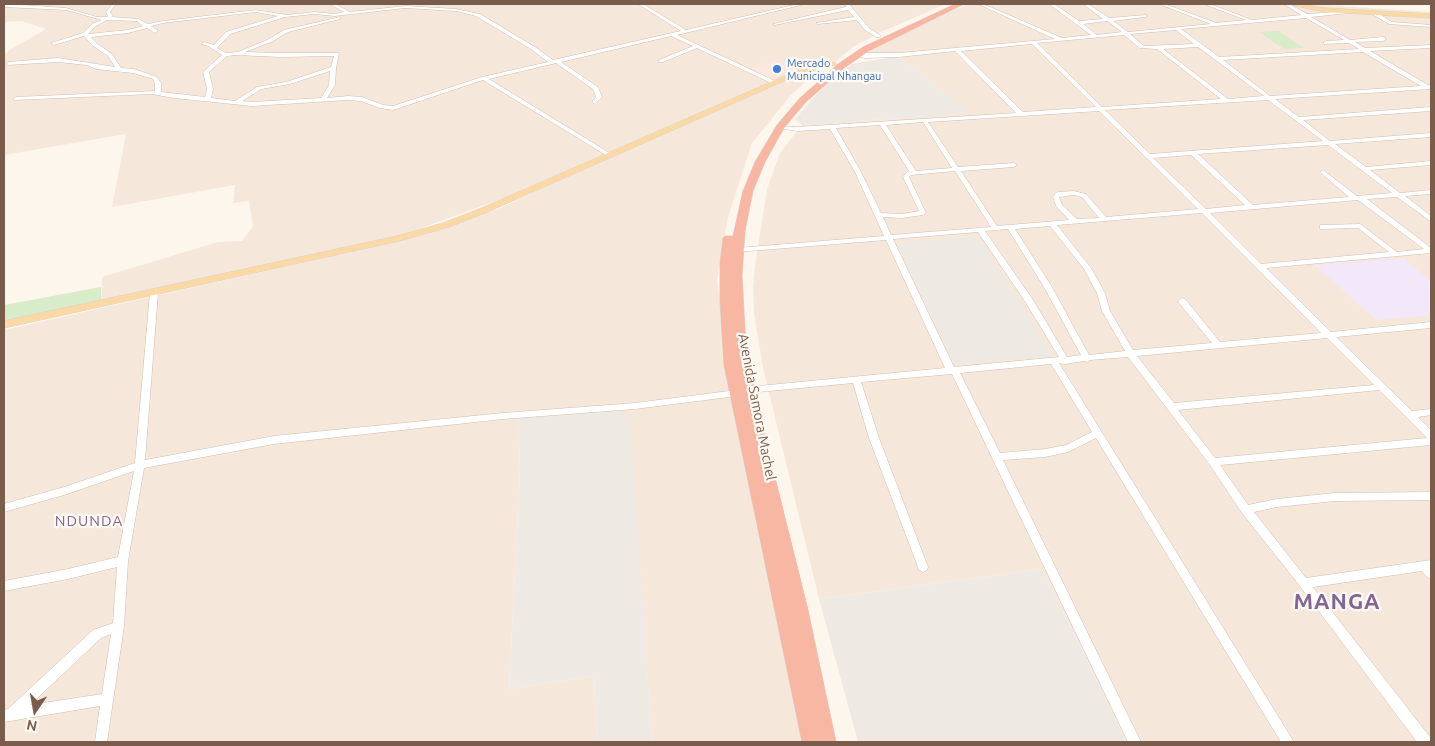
<!DOCTYPE html>
<html>
<head>
<meta charset="utf-8">
<style>
	body { margin:0 }
	#map { position:relative; width:1435px; height:746px; overflow:hidden; background:#fdf6ec; font-family:Ubuntu,sans-serif }
	canvas { display:block }
	.frame { position:absolute; inset:0; border:5px solid #7a5c4d; pointer-events:none }
	.north { position:absolute; left:10px; top:686px; width:50px; height:50px; -webkit-text-stroke:4px #fffaf3; paint-order:stroke; rotate:192deg; font-size:14px; font-weight:700; line-height:20px; text-align:center; color:#7a5c4d }
	.north::after { content:''; display:block; margin:auto; width:18px; height:22px; background:#7a5c4d; clip-path:polygon(50% 0,100% 100%,50% 72%,0 100%) }
</style>
</head>
<body>
<div id="map">
<canvas width="1435" height="746"></canvas>
<div class="frame"></div>
<div class="north">N</div>
</div>
<script>
const context = document.querySelector('canvas').getContext('2d');
context.lineJoin = 'round';
function fill(path, color) { context.fillStyle = color; context.fill(path, 'evenodd'); }
const shape = rows => new Path2D(rows.map(r => 'M' + r).join(''));
function strokePath(path, color, width, dash) { context.strokeStyle = color; context.lineWidth = width; context.lineCap = dash ? 'butt' : 'round'; context.setLineDash(dash || []); context.stroke(path); }
function label(font, color, halo, rows, align = 'center') {
  context.font = font + ' Ubuntu,sans-serif'; context.lineWidth = 4.5; context.setLineDash([]); context.textBaseline = 'middle'; context.strokeStyle = halo; context.fillStyle = color; for (const [text, x, y, turn = 0] of rows) {
    context.save(); context.translate(x, y); context.rotate((+turn || 0) * Math.PI / 180); context.textAlign = isNaN(turn) ? turn : align; if (halo) context.strokeText(text, 0, 0); context.fillText(text, 0, 0); context.restore();
  }
}
fill(shape([
	[4,4,946,4,881,32,853,47,836,61,802,69,498,200,394,238,101,302,102,277,218,242,242,241,253,226,249,201,233,203,235,185,112,207,126,134,4,155,4,55,11,49,46,29,22,21,4,22],
	[968,4,1306,4,1431,12,1431,742,1127,742,1042,569,819,599,763,368,754,313,753,287,755,266,767,189,780,153,802,125,970,113,897,56,876,58,865,54,935,18],
	[821,68,791,95,752,143,728,217,717,279,735,407,822,742,652,742,629,413,518,418,520,470,509,689,594,676,597,742,4,742,4,330,390,243,503,207,632,145,802,71]
]), '#f5e8da');
fill(shape([
	[778,59,783,60,787,59,803,67,771,80,750,70]
]), '#fde8e0');
fill(shape([
	[897,56,971,113,802,125,795,119,826,84,852,64],
	[978,236,979,238,1053,356,955,364,923,307,898,243],
	[620,411,622,413,630,413,652,742,597,742,594,676,509,689,520,470,518,418],
	[1042,569,1127,742,858,742,819,599]
]), '#efe9e4');
fill(shape([
	[1403,258,1431,282,1431,315,1376,320,1315,265]
]), '#f3e8fa');
fill(shape([
	[1278,31,1304,48,1284,49,1259,32],
	[101,287,101,302,4,324,4,305]
]), '#d8ecc9');
const minor = shape([
	[6,4,66,8,97,17,107,17,108,16,106,12,112,4,116,4,110,12,113,16,112,17,138,19,148,24,163,21,256,10,287,15,314,12,335,14,344,12,330,4,335,4,350,12,405,6,456,9,480,14,535,47,553,60,681,31,638,4,643,4,686,30,798,4,805,4,677,35,775,81,776,82,773,84,697,48,663,62,659,62,659,60,693,46,671,36,561,62,598,87,602,97,595,104,592,102,596,97,593,89,556,63,489,79,611,154,612,155,609,157,483,80,393,110,380,108,361,101,348,100,252,106,174,98,152,94,14,100,13,99,16,97,155,91,155,83,153,79,133,73,96,69,87,65,58,62,7,65,7,63,9,62,58,58,115,67,108,56,92,45,84,36,54,45,51,43,83,33,92,24,102,20,66,10,4,7,6,4],
	[405,8,456,11,476,16,531,49,548,62,482,77,393,106,383,105,362,97,348,96,327,98,335,85,336,68,339,53,281,53,245,52,271,42,288,32,340,19,340,17,284,30,267,40,238,52,226,53,217,48,230,34,285,17,314,14,335,16,405,8],
	[256,12,278,16,226,32,214,45,204,42,201,44,208,46,222,55,203,72,207,89,205,97,161,92,161,83,157,77,134,69,121,68,112,54,96,43,91,37,128,33,147,28,155,33,158,31,151,26,163,23,256,12],
	[107,20,137,21,143,26,128,30,88,34,96,26,107,20],
	[236,55,281,57,334,56,331,67,286,82,257,87,235,101,211,98,213,89,209,72,227,56,236,55],
	[330,71,329,85,321,98,252,102,242,101,261,89,290,84,330,71],
	[845,4,849,4,869,28,880,35,880,37,876,37,865,30,857,20,818,24,816,23,854,17,848,10,775,25,773,24,846,7,845,4],
	[978,4,983,4,1062,38,1091,35,1049,4,1054,4,1079,21,1103,19,1083,4,1088,4,1109,18,1146,15,1146,17,1144,17,1113,21,1128,32,1211,24,1159,4,1165,4,1216,23,1246,20,1204,4,1210,4,1252,20,1301,15,1284,4,1289,4,1307,14,1350,11,1350,13,1348,13,1311,17,1350,40,1383,37,1386,39,1383,41,1355,42,1365,48,1431,45,1431,48,1370,51,1428,85,1431,85,1431,89,1275,99,1299,117,1431,107,1431,111,1303,120,1330,141,1431,133,1431,137,1335,144,1366,167,1431,161,1431,165,1370,170,1400,193,1431,190,1431,194,1405,196,1431,216,1431,221,1429,220,1397,197,1367,199,1431,248,1431,253,1266,268,1331,332,1431,322,1431,328,1336,337,1412,411,1431,409,1431,415,1418,417,1431,430,1431,445,1220,465,1248,505,1277,499,1335,493,1431,492,1431,500,1335,501,1277,507,1254,512,1306,578,1431,560,1431,579,1427,577,1422,571,1313,587,1430,737,1431,742,1417,742,1300,586,1242,513,1210,465,1128,357,1090,360,1087,362,1084,361,1065,364,1059,363,1294,742,1281,742,1096,438,1068,452,1045,457,1003,460,1141,742,1128,742,952,374,861,382,879,438,928,567,927,570,923,572,919,570,918,567,869,438,853,383,748,393,745,392,744,390,745,388,748,387,945,368,886,240,737,252,733,250,737,248,884,236,855,172,830,129,797,131,778,128,778,126,797,127,1016,113,955,51,899,57,864,58,855,55,858,53,899,53,1055,39,978,4],
	[1306,18,1344,40,1326,41,1324,42,1324,44,1349,43,1359,49,1219,57,1181,29,1306,18],
	[1107,21,1122,32,1097,35,1083,24,1107,21],
	[1176,30,1194,44,1144,46,1130,34,1176,30],
	[1124,35,1140,48,1157,49,1221,99,1102,107,1037,43,1124,35],
	[1032,44,1096,107,1023,112,961,51,1032,44],
	[1198,47,1264,96,1228,99,1163,49,1198,47],
	[1363,52,1421,86,1270,96,1223,60,1363,52],
	[1268,100,1323,141,1150,154,1105,110,1268,100],
	[1099,111,1198,209,1106,217,1086,194,1074,191,1058,192,1056,193,1053,197,1056,206,1069,220,997,226,961,171,1014,167,1017,165,1014,163,958,167,928,122,1099,111],
	[923,122,952,168,916,171,886,125,923,122],
	[880,125,909,171,907,172,903,177,919,211,902,214,881,213,861,172,836,128,880,125],
	[1328,145,1392,193,1357,196,1323,170,1320,172,1321,173,1349,197,1253,205,1198,154,1328,145],
	[1191,155,1245,205,1206,209,1153,158,1191,155],
	[955,171,991,227,891,235,883,217,902,218,923,215,926,213,909,177,911,175,955,171],
	[1074,195,1082,197,1099,218,1077,219,1062,205,1059,197,1074,195],
	[1358,200,1424,249,1397,252,1360,224,1323,225,1320,225,1320,229,1358,228,1389,252,1261,264,1210,213,1358,200],
	[1202,213,1321,333,1220,342,1185,299,1182,298,1178,301,1179,303,1212,343,1133,350,1110,311,1105,293,1091,268,1057,225,1202,213],
	[1050,226,1084,269,1097,293,1102,311,1125,351,1089,355,1052,287,1015,229,1050,226],
	[1008,229,1044,287,1081,355,1067,357,1033,300,985,231,1008,229],
	[978,232,1026,303,1059,357,954,367,893,239,978,232],
	[1327,338,1374,385,1174,403,1137,356,1327,338],
	[1051,364,1092,432,1066,445,1045,449,1000,453,960,373,1051,364],
	[1379,390,1427,438,1215,458,1178,410,1379,390],
	[1372,12,1376,12,1392,22,1431,25,1431,27,1389,24,1372,14,1372,12],
	[154,290,158,293,145,460,274,436,503,413,635,403,737,390,741,393,737,396,635,409,503,419,274,444,144,468,128,561,124,626,107,742,95,742,100,706,4,722,4,710,8,709,93,630,113,623,117,567,68,579,4,591,4,581,68,569,118,557,134,471,64,495,4,512,4,504,64,487,135,463,150,293,154,290],
	[111,634,102,694,30,705,101,638,111,634]
]);
const major = shape([
	[1286,4,1298,4,1325,8,1431,14,1431,18,1325,12,1286,4],
	[834,62,836,63,836,65,800,74,485,213,449,227,399,241,4,328,4,321,397,236,443,223,479,209,796,71,834,62]
]);
const highway = shape([
	[955,4,964,4,869,51,844,68,805,103,784,128,765,162,753,191,745,231,742,275,745,330,755,390,768,449,808,610,836,742,802,742,724,365,720,301,720,263,723,238,725,236,733,236,743,191,755,162,777,125,799,99,838,64,863,47,955,4]
]);
strokePath(minor, '#d1beb0', 1);
strokePath(major, '#dad1cd', 1);
strokePath(highway, '#dad1cd', 1);
fill(minor, '#fff');
fill(major, '#fbd9a5');
fill(highway, '#f7b7a3');
for (const [x, y, r, color] of [
	[777,69,5,"#3f7fe0"]
]) { const dot = new Path2D(); dot.arc(x, y, r, 0, 2 * Math.PI); context.fillStyle = color; context.fill(dot); strokePath(dot, '#fffaf3', 2); }
label('11px', '#366cbe', '#fffaf3', [
	["Mercado",787,63],
	["Municipal Nhangau",787,76]
], 'left');
label('14px', '#7a5c4d', '#fffaf3', [
	["Avenida Samora Machel",757,407,79]
]);
context.letterSpacing = '1px';
label('15px', '#846695', '#fffaf3', [
	["NDUNDA",89,521]
]);
context.letterSpacing = '0px';
context.letterSpacing = '1px';
label('bold 22px', '#846695', '#fffaf3', [
	["MANGA",1337,602]
]);
context.letterSpacing = '0px';
</script>
</body>
</html>
